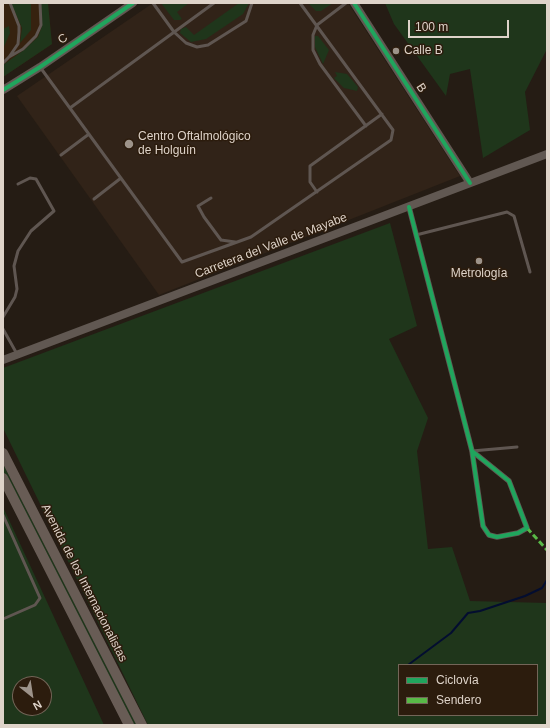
<!DOCTYPE html>
<html>
<head>
<meta charset="utf-8">
<style>
	body { margin:0 }
	#map { position:relative; width:550px; height:728px; overflow:hidden; background:#251c14; font-family:Arial,sans-serif }
	canvas { display:block }
	.frame { position:absolute; inset:0; border:4px solid #ded3c9; pointer-events:none }
	.legend { position:absolute; left:398px; top:664px; width:140px; height:52px; box-sizing:border-box; background:#2c1c0d; border:1px solid #736558; margin:0; padding:5px 7px; list-style:none; font-size:12px; color:#ded3c9 }
	.legend li { display:flex; align-items:center; gap:8px; height:20px }
	.legend b { width:20px; border:1px solid #736558 }
	.north { position:absolute; left:12px; top:676px; width:40px; height:40px; box-sizing:border-box; background:#2c1c0d; border:1px solid #736558; border-radius:50%; rotate:150deg; font-size:11px; font-weight:700; line-height:16px; text-align:center; color:#ded3c9 }
	.north::after { content:''; display:block; margin:auto; width:14px; height:18px; background:#9d938a; clip-path:polygon(50% 0,100% 100%,50% 72%,0 100%) }
	.scale { position:absolute; left:408px; top:20px; width:101px; height:18px; box-sizing:border-box; border:2px solid #ded3c9; border-top:0; padding-left:5px; font-size:12px; line-height:14px; white-space:nowrap; color:#ded3c9; -webkit-text-stroke:3px #2c1c0d; paint-order:stroke }
</style>
</head>
<body>
<div id="map">
<canvas width="550" height="728"></canvas>
<div class="frame"></div>
<ul class="legend">
<li><b style="height:5px;background:#20a55d"></b>Ciclovía</li>
<li><b style="height:5px;background:#58b947"></b>Sendero</li>
</ul>
<div class="north">N</div>
<div class="scale">100 m</div>
</div>
<script>
const context = document.querySelector('canvas').getContext('2d');
context.lineJoin = 'round';
function fill(path, color) { context.fillStyle = color; context.fill(path, 'evenodd'); }
const shape = rows => new Path2D(rows.map(r => 'M' + r).join(''));
function strokePath(path, color, width, dash) { context.strokeStyle = color; context.lineWidth = width; context.lineCap = dash ? 'butt' : 'round'; context.setLineDash(dash || []); context.stroke(path); }
function label(font, color, halo, rows, align = 'center') {
  context.font = font + ' Arial,sans-serif'; context.lineWidth = 3; context.setLineDash([]); context.textBaseline = 'middle'; context.strokeStyle = halo; context.fillStyle = color; for (const [text, x, y, turn = 0] of rows) {
    context.save(); context.translate(x, y); context.rotate((+turn || 0) * Math.PI / 180); context.textAlign = isNaN(turn) ? turn : align; if (halo) context.strokeText(text, 0, 0); context.fillText(text, 0, 0); context.restore();
  }
}
fill(shape([
	[3,3,48,3,52,44,3,77]
]), '#36220f');
fill(shape([
	[153,3,348,3,460,176,159,295,17,96]
]), '#312318');
fill(shape([
	[11,3,31,3,31,30,20,43,22,28],
	[41,3,48,3,52,44,3,77,3,65,24,50,38,37,42,26],
	[161,3,189,3,177,12,182,19,180,20,174,20],
	[239,3,249,3,243,14,206,39,191,42,180,33,181,29,186,27,194,35],
	[308,3,333,3,321,11,316,11],
	[385,3,547,3,547,49,525,92,530,130,483,158,470,69,450,74,446,96,394,24],
	[9,26,10,33,3,49,3,29],
	[315,36,318,36,329,50,323,64,315,47],
	[335,72,347,74,358,87,357,91,344,88,334,78,337,76],
	[390,223,417,326,389,339,428,418,417,451,428,549,452,547,470,601,547,603,547,725,148,725,3,428,3,368],
	[399,665,537,665,537,715,399,715],
	[3,464,137,725,133,725,3,471],
	[3,507,104,725,3,725],
	[20,684,44,684,44,708,20,708]
]), '#1f361b');
strokePath(shape([
	[408,665,451,633,468,613,480,611,525,596,542,588,547,580]
]), '#030d30', 2);
strokePath(shape([
	[153,3,174,32,186,43,197,47,208,45,246,21,252,3],
	[346,3,317,25,313,35,313,50,320,64,366,126],
	[9,57,23,49,36,36,41,25,40,3],
	[3,63,9,57,18,44,19,32,19,26,10,3],
	[40,67,182,262,251,237,391,140,393,130,300,3],
	[70,108,214,3],
	[61,155,89,134],
	[317,192,310,182,310,166,382,114],
	[211,198,198,206,204,217,221,240,235,242],
	[94,199,121,178],
	[416,235,507,212,514,216,530,272],
	[3,317,15,297,17,289,14,266,18,251,31,231,54,211,36,179,30,178,18,184],
	[3,329,17,354],
	[472,451,517,447],
	[3,515,40,598,35,605,3,619]
]), '#5f5651', 3);
strokePath(shape([
	[409,207,472,451,483,526,489,535,497,537,518,533,527,528,509,481,472,451]
]), '#5f5651', 5.5);
strokePath(shape([
	[354,3,470,183],
	[3,90,40,67,133,3],
	[3,360,547,154]
]), '#615852', 8);
strokePath(shape([
	[3,453,142,725],
	[3,478,129,725]
]), '#685c55', 10);
strokePath(shape([
	[527,528,547,550]
]), '#58b947', 3, [6, 3]);
strokePath(shape([
	[354,3,470,183],
	[3,90,40,67,133,3],
	[409,207,472,451,483,526,489,535,497,537,518,533,527,528,509,481,472,451]
]), '#20a55d', 4);
for (const [x, y, r, color] of [
	[396,51,4,"#9d938a"],
	[129,144,5,"#9d938a"],
	[479,261,4,"#9d938a"]
]) { const dot = new Path2D(); dot.arc(x, y, r, 0, 2 * Math.PI); context.fillStyle = color; context.fill(dot); strokePath(dot, '#2c1c0d', 1.5); }
label('12px', '#ded3c9', '#2c1c0d', [
	["C",63,39,-35],
	["B",421,88,57],
	["Carretera del Valle de Mayabe",271,246,-21],
	["Avenida de los Internacionalistas",84,583,63]
]);
label('12px', '#ded3c9', '#2c1c0d', [
	["Calle B",404,51],
	["Centro Oftalmológico",138,137],
	["de Holguín",138,151],
	["Metrología",479,274,"center"]
], 'left');
</script>
</body>
</html>
